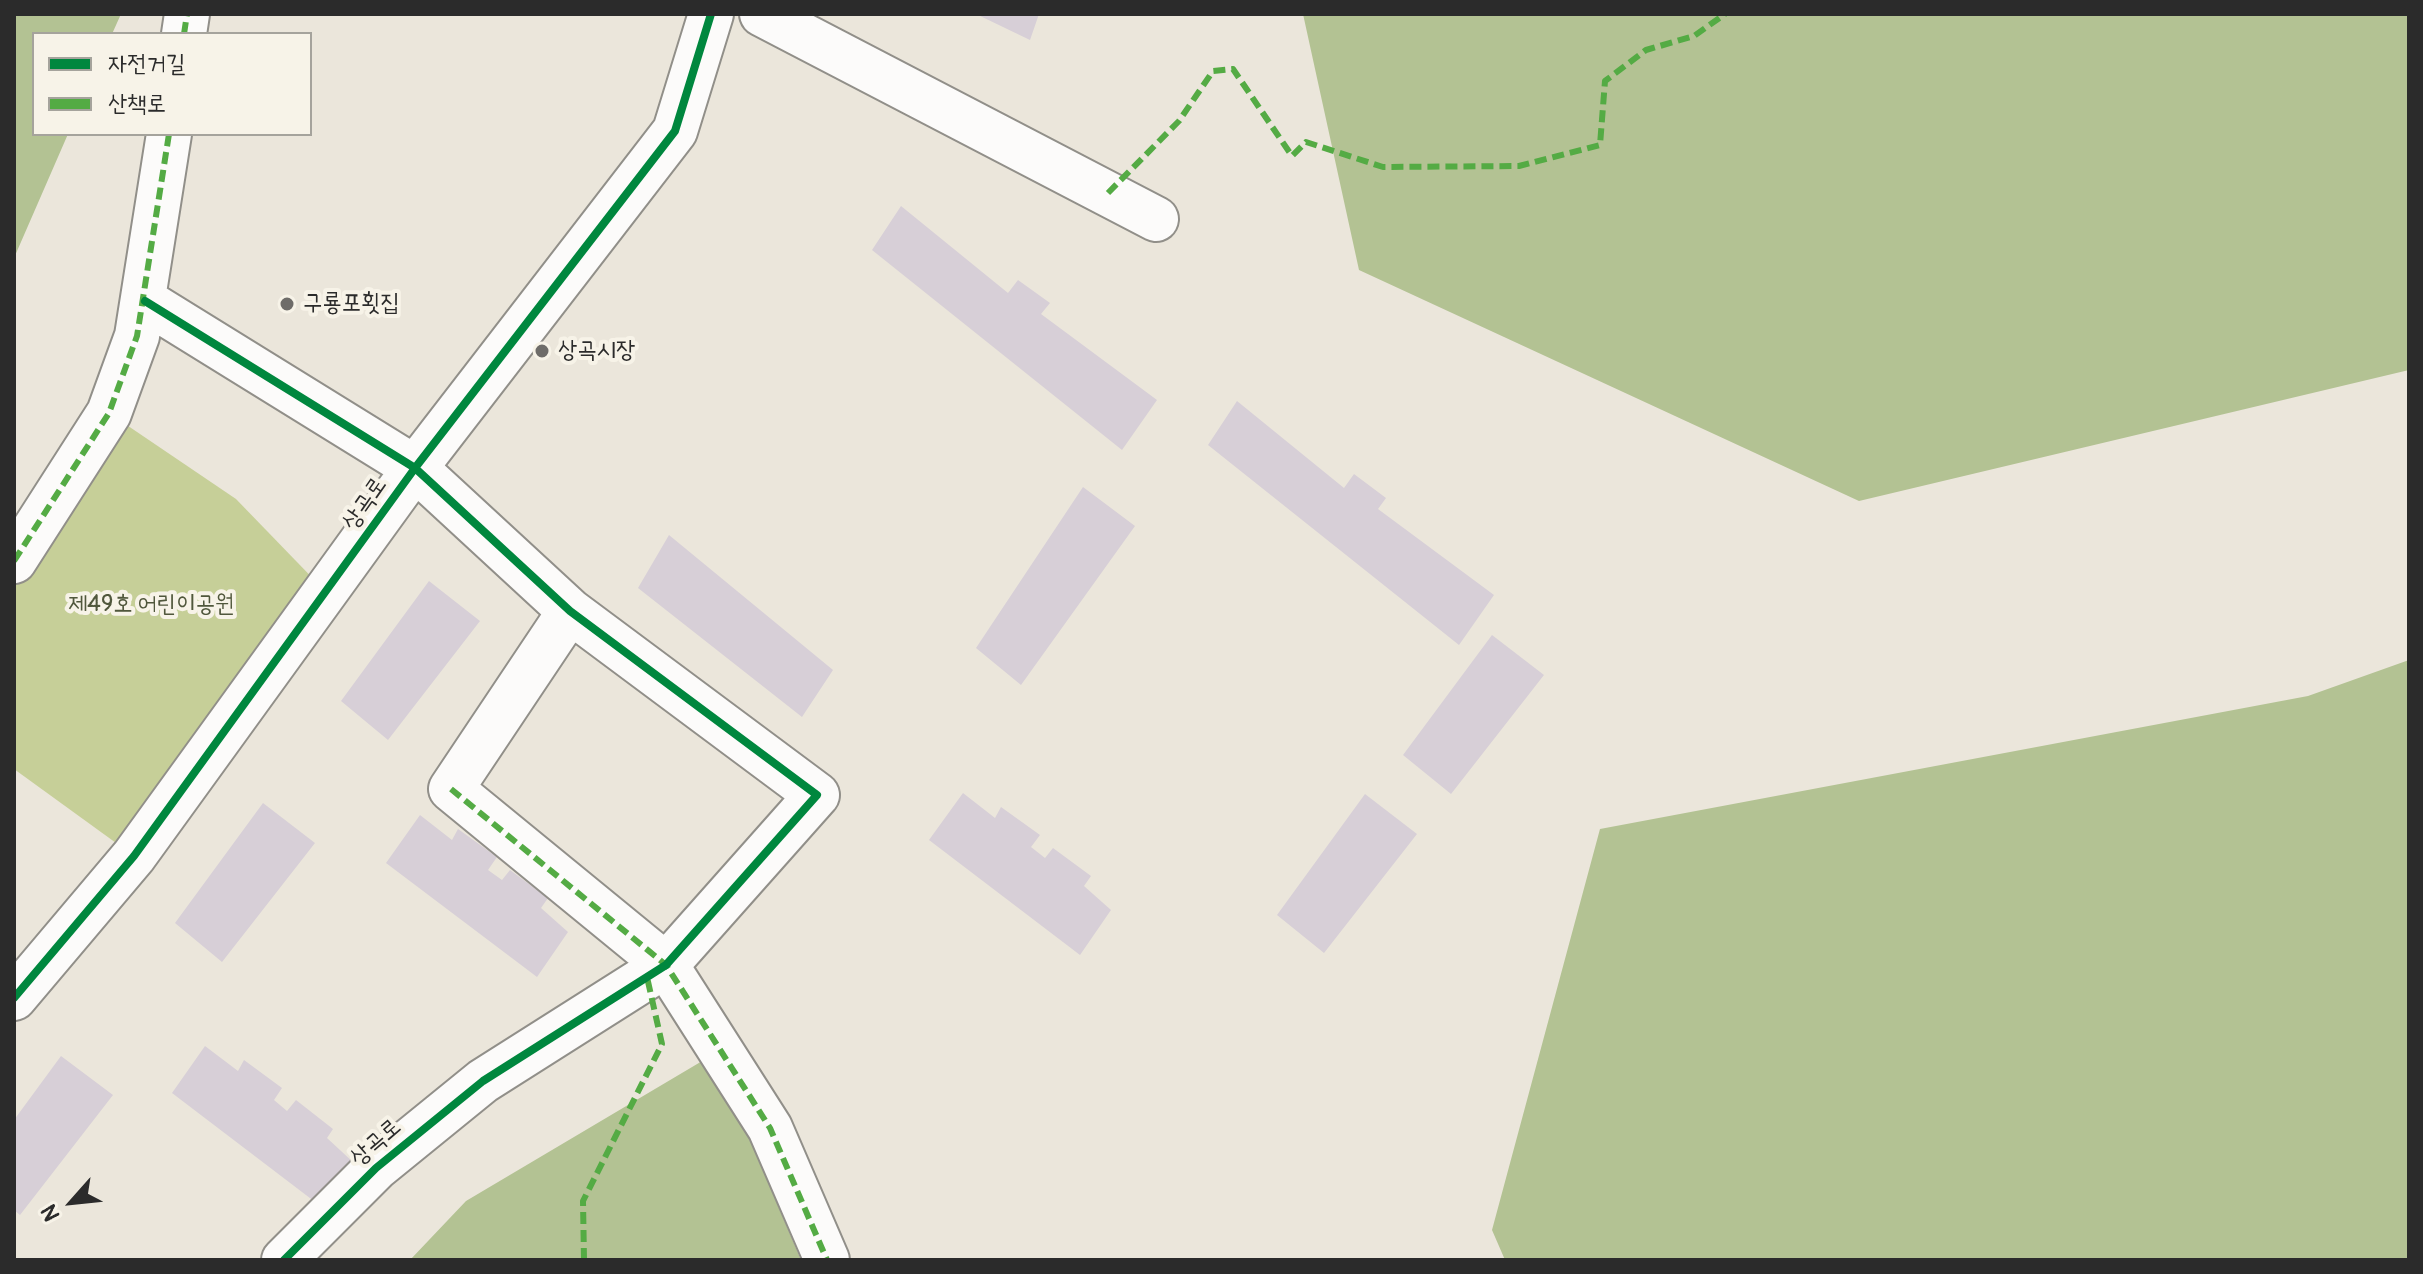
<!DOCTYPE html>
<html>
<head>
<meta charset="utf-8">
<style>
	body { margin:0 }
	#map { position:relative; width:2423px; height:1274px; overflow:hidden; background:#ebe6db; font-family:Pangolin,"Poor Story",sans-serif }
	canvas { display:block }
	.frame { position:absolute; inset:0; border:16px solid #2b2b2b; pointer-events:none }
	.legend { position:absolute; left:32px; top:32px; width:280px; height:104px; box-sizing:border-box; background:#f7f3e8; border:2px solid #a5a39c; margin:0; padding:10px 14px; list-style:none; font-size:24px; color:#2b2b2b }
	.legend li { display:flex; align-items:center; gap:16px; height:40px }
	.legend b { width:40px; border:2px solid #a5a39c }
	.north { position:absolute; left:32px; top:1162px; width:80px; height:80px; -webkit-text-stroke:6px #f7f3e8; paint-order:stroke; rotate:243deg; font-size:22px; font-weight:700; line-height:32px; text-align:center; color:#2b2b2b }
	.north::after { content:''; display:block; margin:auto; width:28px; height:36px; background:#2b2b2b; clip-path:polygon(50% 0,100% 100%,50% 72%,0 100%) }
</style>
</head>
<body>
<div id="map">
<canvas width="2423" height="1274"></canvas>
<div class="frame"></div>
<ul class="legend">
<li><b style="height:10px;background:#00873e"></b>자전거길</li>
<li><b style="height:10px;background:#54ab44"></b>산책로</li>
</ul>
<div class="north">N</div>
</div>
<script>
const context = document.querySelector('canvas').getContext('2d');
context.lineJoin = 'round';
function fill(path, color) { context.fillStyle = color; context.fill(path, 'evenodd'); }
const shape = rows => new Path2D(rows.map(r => 'M' + r).join(''));
function strokePath(path, color, width, dash) { context.strokeStyle = color; context.lineWidth = width; context.lineCap = dash ? 'butt' : 'round'; context.setLineDash(dash || []); context.stroke(path); }
function label(font, color, halo, rows, align = 'center') {
  context.font = font + ' Pangolin,"Poor Story",sans-serif'; context.lineWidth = 8; context.setLineDash([]); context.textBaseline = 'middle'; context.strokeStyle = halo; context.fillStyle = color; for (const [text, x, y, turn = 0] of rows) {
    context.save(); context.translate(x, y); context.rotate((+turn || 0) * Math.PI / 180); context.textAlign = isNaN(turn) ? turn : align; if (halo) context.strokeText(text, 0, 0); context.fillText(text, 0, 0); context.restore();
  }
}
fill(shape([
	[109,413,236,499,327,593,134,856,14,769,14,561]
]), '#c6cf98');
fill(shape([
	[14,14,121,14,112,34,34,34,34,134,68,134,14,258],
	[1303,14,2409,14,2409,370,1859,501,1359,270],
	[2409,660,2409,1260,1505,1260,1492,1230,1600,829,2308,696],
	[714,1054,801,1260,410,1260,466,1201]
]), '#b3c293');
fill(shape([
	[976,14,1039,14,1030,40],
	[901,206,1008,293,1018,280,1050,303,1041,314,1157,400,1122,450,872,250],
	[1237,401,1344,488,1354,474,1386,498,1378,509,1494,595,1459,645,1208,445],
	[1083,487,1135,526,1021,685,976,648],
	[669,535,833,670,802,717,638,588],
	[429,581,480,621,388,740,341,701],
	[1492,635,1544,675,1451,794,1403,755],
	[963,793,995,818,1001,807,1040,835,1031,847,1045,858,1053,848,1091,876,1084,886,1111,910,1080,955,929,840],
	[1365,794,1417,834,1324,953,1277,915],
	[263,803,315,843,222,962,175,923],
	[420,815,452,840,458,829,497,857,488,870,502,880,510,870,548,898,541,908,568,932,537,977,386,863],
	[205,1046,238,1071,244,1060,282,1088,274,1100,287,1111,296,1100,333,1129,327,1138,354,1163,323,1208,172,1093],
	[61,1056,113,1095,20,1215,14,1210,14,1120]
]), '#d7cfd7');
const minor = shape([
	[762,14,1156,219],
	[184,34,187,14],
	[145,301,415,468,570,611,817,795,666,965,483,1081,376,1168,284,1260],
	[14,561,109,413,137,336,169,134],
	[570,611,451,789,666,965,770,1128,827,1260],
	[14,998,134,856,415,468,675,131,711,14]
]);
strokePath(minor, '#918f89', 48);
strokePath(minor, '#fcfbfa', 44);
strokePath(shape([
	[184,34,187,14],
	[1108,193,1179,121,1213,71,1233,69,1292,156,1306,142,1383,167,1519,166,1600,145,1605,81,1646,50,1694,36,1725,14],
	[14,561,109,413,137,336,169,134],
	[451,789,666,965,770,1128,827,1260],
	[584,1260,583,1201,662,1044,647,977]
]), '#54ab44', 6, [12, 6]);
strokePath(shape([
	[145,301,415,468,570,611,817,795,666,965,483,1081,376,1168,284,1260],
	[14,998,134,856,415,468,675,131,711,14]
]), '#00873e', 8);
for (const [x, y, r, color] of [
	[287,304,8,"#6e6c69"],
	[542,351,8,"#6e6c69"]
]) { const dot = new Path2D(); dot.arc(x, y, r, 0, 2 * Math.PI); context.fillStyle = color; context.fill(dot); strokePath(dot, '#f7f3e8', 3); }
label('24px', '#2b2b2b', '#f7f3e8', [
	["구룡포횟집",303,304],
	["상곡시장",558,351]
], 'left');
label('24px', '#2b2b2b', '#f7f3e8', [
	["상곡로",365,504,-55],
	["상곡로",376,1143,-41]
]);
label('24px', '#50573c', '#f7f3e8', [
	["제49호 어린이공원",151,605]
]);
</script>
</body>
</html>
